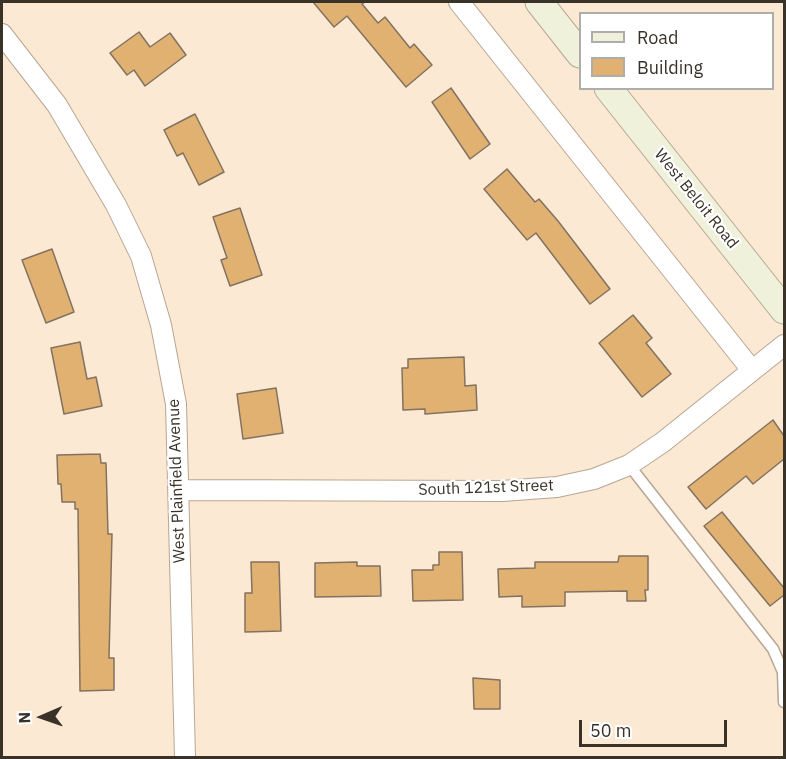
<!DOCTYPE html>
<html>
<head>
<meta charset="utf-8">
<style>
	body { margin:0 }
	#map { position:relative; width:786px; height:759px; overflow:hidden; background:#fce9d4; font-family:"IBM Plex Sans",sans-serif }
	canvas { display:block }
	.frame { position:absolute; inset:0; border:3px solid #383229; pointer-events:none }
	.legend { position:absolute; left:579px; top:12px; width:195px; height:78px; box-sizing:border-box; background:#fff; border:2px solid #afada9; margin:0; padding:8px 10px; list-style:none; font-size:18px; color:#383229 }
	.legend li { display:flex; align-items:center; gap:12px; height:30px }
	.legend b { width:30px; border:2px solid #afada9 }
	.north { position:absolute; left:12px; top:687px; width:60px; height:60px; -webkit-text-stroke:4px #fff; paint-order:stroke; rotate:268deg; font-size:16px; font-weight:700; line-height:24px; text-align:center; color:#383229 }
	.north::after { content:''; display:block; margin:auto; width:21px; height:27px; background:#383229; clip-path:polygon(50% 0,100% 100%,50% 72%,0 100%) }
	.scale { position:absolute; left:579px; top:720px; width:148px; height:27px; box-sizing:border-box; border:3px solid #383229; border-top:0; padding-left:8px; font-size:18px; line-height:21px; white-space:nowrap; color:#383229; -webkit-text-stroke:4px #fff; paint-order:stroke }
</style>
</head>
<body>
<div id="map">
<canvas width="786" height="759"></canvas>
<div class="frame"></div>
<ul class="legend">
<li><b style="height:8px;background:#f0f1da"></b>Road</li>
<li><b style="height:16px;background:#e1b172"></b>Building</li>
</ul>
<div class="north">N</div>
<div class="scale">50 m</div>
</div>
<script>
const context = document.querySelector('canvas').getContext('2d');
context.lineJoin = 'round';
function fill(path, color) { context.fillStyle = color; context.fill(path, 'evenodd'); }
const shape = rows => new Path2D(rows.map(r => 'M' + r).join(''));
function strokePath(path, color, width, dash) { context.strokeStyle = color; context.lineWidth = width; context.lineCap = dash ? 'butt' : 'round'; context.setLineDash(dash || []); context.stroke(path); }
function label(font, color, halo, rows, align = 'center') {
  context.font = font + ' "IBM Plex Sans",sans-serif'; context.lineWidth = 4.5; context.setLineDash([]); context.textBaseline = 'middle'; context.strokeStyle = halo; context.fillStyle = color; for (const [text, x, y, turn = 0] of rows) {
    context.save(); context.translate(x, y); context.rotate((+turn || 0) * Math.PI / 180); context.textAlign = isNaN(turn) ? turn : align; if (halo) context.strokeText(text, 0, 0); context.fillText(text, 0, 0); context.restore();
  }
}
const building = shape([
	[313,2,365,2,362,4,378,23,385,17,410,48,414,44,432,65,406,87,347,16,334,27,313,2],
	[139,32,150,47,170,33,186,55,145,86,134,70,127,75,110,53,139,32],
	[451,88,490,144,470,159,432,102,451,88],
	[195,114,224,172,199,185,183,153,177,156,164,130,195,114],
	[507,169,535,202,539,199,558,221,610,289,590,304,536,233,527,240,484,189,507,169],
	[240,208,262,275,230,286,221,260,227,258,213,217,240,208],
	[52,249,74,312,46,323,22,260,52,249],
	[633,315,652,338,646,343,671,374,642,397,599,343,633,315],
	[80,342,87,379,96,377,102,406,64,414,51,348,80,342],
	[464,357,465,386,476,385,477,410,425,414,425,409,403,410,402,368,408,368,408,359,464,357],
	[276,388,283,433,243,439,237,394,276,388],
	[773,420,784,436,784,459,753,484,746,476,706,509,688,487,773,420],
	[100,454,101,463,106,463,108,534,112,534,109,658,114,658,114,690,80,691,78,509,75,509,75,502,62,502,61,484,58,484,57,455,100,454],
	[722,512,784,588,784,595,770,606,704,526,722,512],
	[439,552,462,552,463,600,413,601,412,570,433,570,433,565,439,565,439,552],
	[619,556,648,556,648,590,645,590,646,601,627,601,627,591,565,592,565,606,522,607,522,596,499,597,498,569,535,568,535,562,618,562,619,556],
	[251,562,279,562,281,631,245,632,245,593,252,593,251,562],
	[357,562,357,566,380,566,381,596,315,597,315,563,357,562],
	[473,678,500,680,500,709,474,709,473,678]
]);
fill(building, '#e1b172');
strokePath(building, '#82725f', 1.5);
const service = shape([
	[629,465,773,649,783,672,784,702]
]);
const minor = shape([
	[459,2,751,369],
	[2,34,57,105,116,205,141,256,161,325,176,404,185,758],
	[180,490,502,491,557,487,594,479,629,465,663,442,784,345]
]);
const secondary = shape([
	[539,2,580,54],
	[608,88,784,310]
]);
strokePath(service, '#b8a693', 13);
strokePath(minor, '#b8a693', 22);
strokePath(secondary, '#b8a693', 29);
strokePath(service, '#fff', 10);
strokePath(minor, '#fff', 20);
strokePath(secondary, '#f0f1da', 27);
label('16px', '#383229', '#fff', [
	["West Beloit Road",696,199,51],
	["West Plainfield Avenue",177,481,-92],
	["South 121st Street",486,488,-2]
]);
</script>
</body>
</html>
